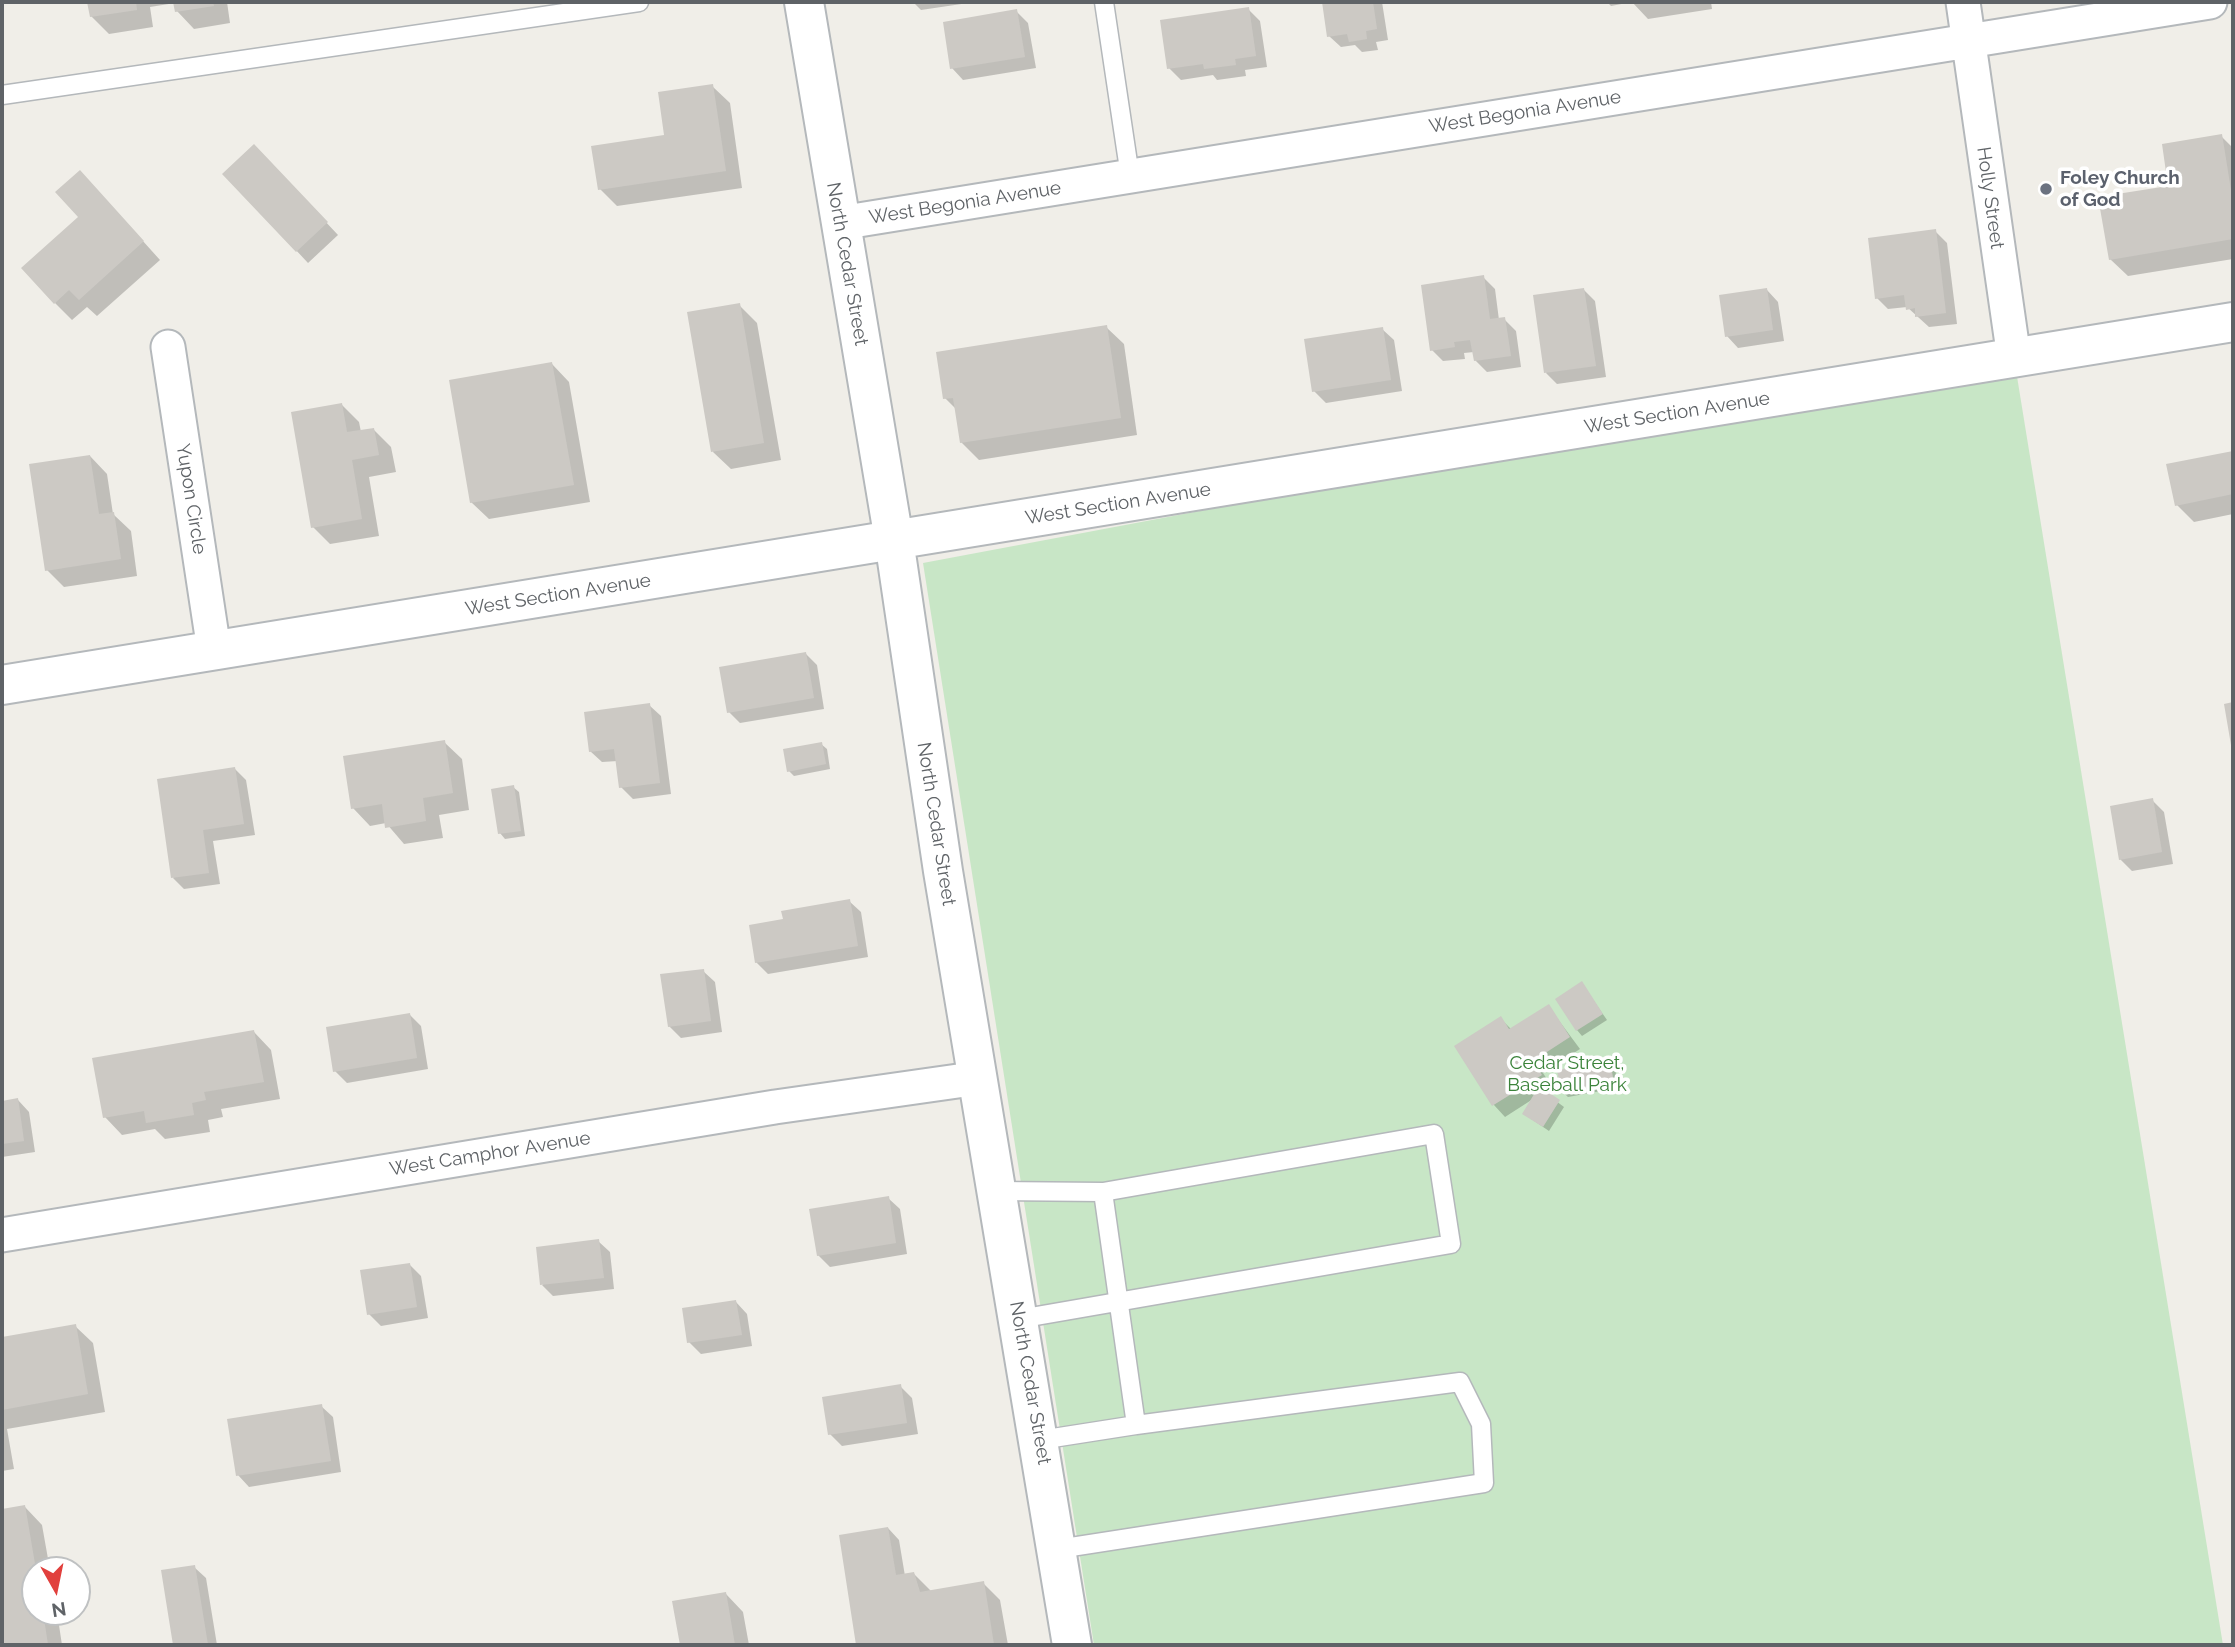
<!DOCTYPE html>
<html>
<head>
<meta charset="utf-8">
<style>
	body { margin:0 }
	#map { position:relative; width:2235px; height:1647px; overflow:hidden; background:#f0eee8; font-family:Raleway,sans-serif }
	canvas { display:block }
	.frame { position:absolute; inset:0; border:4px solid #5f6367; pointer-events:none }
	.north { position:absolute; left:21px; top:1556px; width:70px; height:70px; box-sizing:border-box; background:#fff; border:2px solid #bfc1c2; border-radius:50%; rotate:171deg; font-size:19px; font-weight:700; line-height:28px; text-align:center; color:#5f6367 }
	.north::after { content:''; display:block; margin:auto; width:24px; height:32px; background:#e1403d; clip-path:polygon(50% 0,100% 100%,50% 72%,0 100%) }
</style>
</head>
<body>
<div id="map">
<canvas width="2235" height="1647"></canvas>
<div class="frame"></div>
<div class="north">N</div>
</div>
<script>
const context = document.querySelector('canvas').getContext('2d');
context.lineJoin = 'round';
function fill(path, color) { context.fillStyle = color; context.fill(path, 'evenodd'); }
const shape = rows => new Path2D(rows.map(r => 'M' + r).join(''));
function strokePath(path, color, width, dash) { context.strokeStyle = color; context.lineWidth = width; context.lineCap = dash ? 'butt' : 'round'; context.setLineDash(dash || []); context.stroke(path); }
function label(font, color, halo, rows, align = 'center') {
  context.font = font + ' Raleway,sans-serif'; context.lineWidth = 7; context.setLineDash([]); context.textBaseline = 'middle'; context.strokeStyle = halo; context.fillStyle = color; for (const [text, x, y, turn = 0] of rows) {
    context.save(); context.translate(x, y); context.rotate((+turn || 0) * Math.PI / 180); context.textAlign = isNaN(turn) ? turn : align; if (halo) context.strokeText(text, 0, 0); context.fillText(text, 0, 0); context.restore();
  }
}
fill(shape([
	[2014,358,2223,1645,1094,1645,923,563]
]), '#c8e6c6');
fill(shape([
	[89,2,227,2,230,23,194,29,177,11,175,3,150,7,153,27,109,34,91,16],
	[913,2,975,2,921,10],
	[1324,2,1382,2,1388,40,1376,42,1378,50,1362,52,1355,45,1341,47,1329,36],
	[1607,2,1711,2,1712,9,1648,19,1632,2,1611,6],
	[1248,9,1260,21,1267,67,1245,70,1246,76,1217,80,1213,75,1181,80,1169,68],
	[1016,11,1028,23,1036,68,963,80,952,68],
	[712,86,730,103,742,188,617,206,600,189,666,136],
	[2221,136,2233,148,2233,259,2128,276,2110,259,2170,187],
	[266,158,338,235,308,263,225,174],
	[97,190,160,260,97,316,87,307,72,320,55,303,80,217],
	[1935,231,1947,243,1957,324,1929,327,1907,307,1888,309,1877,298],
	[1483,277,1495,289,1499,320,1504,319,1516,331,1521,367,1487,372,1475,360,1474,352,1464,353,1465,359,1443,361,1432,350],
	[1584,290,1595,301,1606,377,1557,384,1546,373],
	[1767,290,1778,302,1784,341,1738,348,1727,336],
	[739,305,757,323,781,460,731,469,713,452],
	[1106,327,1124,344,1137,435,979,460,961,442,957,410,945,398],
	[1382,329,1394,340,1402,391,1326,403,1314,391],
	[552,364,569,382,590,502,489,519,471,502],
	[342,405,359,422,361,432,374,430,391,447,396,472,369,477,379,536,330,544,313,527],
	[2233,452,2233,514,2194,522,2177,505,2169,466],
	[90,456,107,474,113,514,131,531,137,576,64,587,47,570],
	[805,653,817,665,824,709,740,723,729,712],
	[649,705,661,716,671,794,633,799,621,787,618,761,602,762,590,751],
	[444,742,462,759,469,810,439,815,443,838,404,844,386,823,370,826,353,808],
	[821,744,827,749,830,769,794,776,789,771],
	[235,769,246,780,255,835,213,841,220,884,184,889,173,878],
	[513,787,519,792,525,836,505,839,500,833],
	[2152,800,2164,812,2173,864,2132,871,2120,859],
	[849,901,861,912,868,957,768,974,756,962],
	[703,971,715,982,722,1032,681,1038,669,1026],
	[1582,984,1607,1020,1582,1036,1577,1030],
	[1548,1006,1580,1049,1543,1073,1552,1087,1544,1092,1564,1107,1549,1131,1524,1114,1533,1099,1505,1117,1494,1105,1457,1047,1501,1019,1512,1030],
	[410,1015,421,1026,428,1069,347,1083,335,1071],
	[254,1032,271,1050,280,1099,221,1109,223,1117,208,1120,210,1132,165,1139,155,1129,122,1135,105,1117],
	[1609,1062,1615,1068,1618,1088,1568,1097,1563,1092],
	[18,1100,29,1112,35,1152,2,1157,2,1102],
	[888,1198,900,1209,907,1254,830,1267,818,1255],
	[598,1241,610,1252,614,1289,553,1296,542,1285],
	[409,1264,421,1276,428,1318,381,1326,369,1314],
	[736,1302,747,1314,752,1346,701,1354,689,1342],
	[75,1326,93,1343,105,1412,7,1429,14,1469,2,1471,2,1339],
	[900,1386,912,1398,918,1434,842,1446,830,1434],
	[321,1406,333,1417,341,1472,249,1487,238,1475],
	[25,1507,42,1525,50,1570,35,1570,35,1612,57,1612,62,1645,2,1645,2,1511],
	[888,1528,899,1540,905,1576,914,1574,932,1592,983,1583,1000,1600,1008,1645,858,1645,841,1537],
	[194,1567,206,1578,217,1645,175,1645,163,1572],
	[726,1594,743,1612,749,1645,681,1645,674,1602]
]), '#0003');
fill(shape([
	[87,2,136,2,137,10,90,17],
	[173,2,213,2,214,6,175,12],
	[1322,2,1373,2,1377,29,1366,31,1367,39,1349,42,1347,34,1327,37],
	[1249,7,1256,56,1235,59,1236,65,1204,69,1203,64,1167,69,1160,20],
	[1017,9,1025,57,950,69,943,22],
	[713,84,726,171,598,190,591,146,664,135,658,92],
	[2222,134,2233,203,2233,239,2109,260,2098,197,2168,186,2162,144],
	[254,144,328,222,296,252,222,174],
	[80,170,144,241,79,300,69,290,54,304,21,268,78,217,55,192],
	[1936,229,1946,313,1915,317,1915,308,1906,310,1904,295,1875,299,1868,238],
	[1484,275,1490,319,1505,317,1511,356,1474,361,1470,340,1454,342,1455,347,1430,351,1421,285],
	[1584,288,1596,366,1544,373,1533,295],
	[1767,288,1773,330,1725,337,1719,295],
	[740,303,764,443,711,452,687,312],
	[1107,325,1121,418,960,443,953,398,943,399,936,352],
	[1383,327,1391,380,1312,392,1304,339],
	[552,362,574,485,470,503,449,380],
	[342,403,347,432,374,428,379,455,352,460,362,519,311,528,291,412],
	[2233,451,2233,494,2175,506,2166,464],
	[90,455,99,514,114,512,121,559,45,571,29,464],
	[806,652,814,698,727,713,719,667],
	[2233,702,2233,751,2232,751,2224,704],
	[650,703,660,783,619,788,614,749,589,752,584,712],
	[445,740,453,793,423,798,426,821,385,828,382,804,351,809,343,756],
	[822,742,826,764,787,772,783,749],
	[235,767,244,824,203,830,209,873,171,878,157,779],
	[514,785,521,831,498,834,491,789],
	[2153,798,2162,852,2119,860,2110,806],
	[850,899,858,946,755,963,749,925,783,919,781,911],
	[704,969,711,1021,668,1027,660,974],
	[1582,981,1603,1014,1576,1031,1555,999],
	[1549,1004,1570,1037,1533,1061,1542,1075,1492,1106,1454,1046,1501,1016,1509,1029],
	[410,1013,417,1058,333,1072,326,1027],
	[254,1030,264,1082,204,1092,206,1100,192,1103,194,1115,146,1123,144,1111,103,1118,92,1058],
	[1610,1060,1614,1083,1561,1093,1557,1070],
	[1539,1086,1560,1100,1543,1127,1522,1114],
	[18,1098,24,1141,2,1144,2,1101],
	[889,1196,896,1243,817,1256,809,1209],
	[599,1239,604,1278,540,1285,536,1247],
	[410,1263,417,1307,367,1315,360,1270],
	[736,1300,742,1335,687,1343,682,1308],
	[76,1324,88,1394,2,1410,2,1337],
	[901,1384,907,1423,828,1435,822,1397],
	[322,1404,331,1461,236,1476,227,1419],
	[25,1505,36,1570,35,1612,43,1612,48,1645,2,1645,2,1509],
	[888,1527,896,1575,914,1572,920,1592,984,1581,994,1645,856,1645,839,1535],
	[195,1565,208,1645,173,1645,161,1570],
	[726,1592,735,1645,680,1645,672,1601]
]), '#ccc9c4');
const service = shape([
	[1104,2,1130,176],
	[2,95,639,2],
	[996,1191,1103,1192,1434,1134,1451,1244,1019,1319],
	[1040,1440,1136,1425,1103,1192],
	[1058,1549,1484,1483,1481,1424,1460,1382,1136,1425]
]);
const minor = shape([
	[1963,2,2014,358],
	[840,223,2210,2],
	[168,347,214,650],
	[2,1235,775,1107,979,1078]
]);
const tertiary = shape([
	[804,2,894,540,943,871,1072,1645],
	[2,685,2233,322]
]);
strokePath(service, '#b4b8bb', 21);
strokePath(minor, '#b4b8bb', 37);
strokePath(tertiary, '#b4b8bb', 42);
strokePath(service, '#fff', 18);
strokePath(minor, '#fff', 33);
strokePath(tertiary, '#fff', 38);
for (const [x, y, r, color] of [
	[2046,189,7,"#6b7280"]
]) { const dot = new Path2D(); dot.arc(x, y, r, 0, 2 * Math.PI); context.fillStyle = color; context.fill(dot); strokePath(dot, '#fff', 2.5); }
label('19px', '#5f6367', '#fff', [
	["West Begonia Avenue",1525,112,-9],
	["Holly Street",1990,198,82],
	["West Begonia Avenue",965,203,-9],
	["North Cedar Street",847,264,80],
	["West Section Avenue",1677,413,-9],
	["Yupon Circle",191,499,81],
	["West Section Avenue",1118,504,-9],
	["West Section Avenue",558,595,-9],
	["North Cedar Street",936,824,81],
	["West Camphor Avenue",490,1154,-9],
	["North Cedar Street",1030,1383,80]
]);
label('bold 19px', '#5b616d', '#fff', [
	["Foley Church",2060,178],
	["of God",2060,200]
], 'left');
label('19px', '#3b833a', '#fff', [
	["Cedar Street,",1567,1063],
	["Baseball Park",1567,1085]
]);
</script>
</body>
</html>
